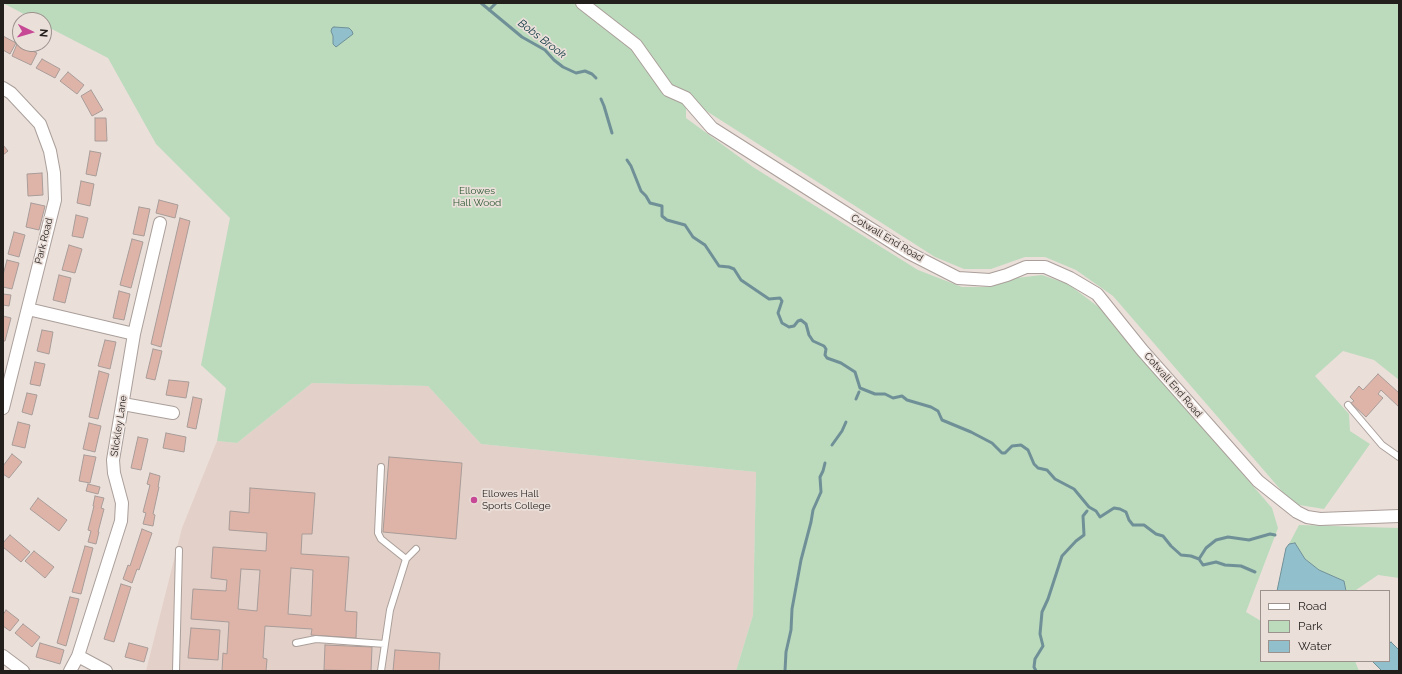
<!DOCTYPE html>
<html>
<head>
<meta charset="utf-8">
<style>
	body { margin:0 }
	#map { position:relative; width:1402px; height:674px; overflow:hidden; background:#ebdfda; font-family:Raleway,sans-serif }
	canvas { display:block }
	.frame { position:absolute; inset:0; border:4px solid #231f1d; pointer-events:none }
	.legend { position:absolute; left:1260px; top:590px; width:130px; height:72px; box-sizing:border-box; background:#ebdfda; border:1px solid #9b928e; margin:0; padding:5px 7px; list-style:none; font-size:12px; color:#231f1d }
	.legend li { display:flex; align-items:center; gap:8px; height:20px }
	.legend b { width:20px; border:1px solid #9b928e }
	.north { position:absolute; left:12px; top:12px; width:40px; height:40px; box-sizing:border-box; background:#ebdfda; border:1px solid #9b928e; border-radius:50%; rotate:95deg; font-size:11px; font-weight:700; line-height:16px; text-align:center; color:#231f1d }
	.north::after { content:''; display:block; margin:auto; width:14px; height:18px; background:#c74895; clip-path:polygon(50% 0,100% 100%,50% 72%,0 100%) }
</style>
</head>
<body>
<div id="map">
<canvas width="1402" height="674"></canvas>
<div class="frame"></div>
<ul class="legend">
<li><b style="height:5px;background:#fff"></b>Road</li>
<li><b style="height:11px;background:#bcdbbd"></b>Park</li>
<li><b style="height:11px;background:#91c0cc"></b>Water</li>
</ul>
<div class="north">N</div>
</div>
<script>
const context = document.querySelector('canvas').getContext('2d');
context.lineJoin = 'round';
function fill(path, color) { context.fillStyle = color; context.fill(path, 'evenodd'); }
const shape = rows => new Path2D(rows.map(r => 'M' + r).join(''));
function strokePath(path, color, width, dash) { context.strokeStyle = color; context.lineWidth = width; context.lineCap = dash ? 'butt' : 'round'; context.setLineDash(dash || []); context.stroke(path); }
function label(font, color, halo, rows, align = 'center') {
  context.font = font + ' Raleway,sans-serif'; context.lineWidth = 3.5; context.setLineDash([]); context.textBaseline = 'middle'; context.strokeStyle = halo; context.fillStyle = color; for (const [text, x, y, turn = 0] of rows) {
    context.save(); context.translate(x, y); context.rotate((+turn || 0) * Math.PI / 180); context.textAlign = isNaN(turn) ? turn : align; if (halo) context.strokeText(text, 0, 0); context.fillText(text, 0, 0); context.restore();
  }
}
fill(shape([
	[312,383,428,386,481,444,756,472,753,615,736,671,146,671,182,528,217,441,237,443]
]), '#e3d0c8');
fill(shape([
	[3,3,1399,3,1399,380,1374,360,1343,351,1315,376,1349,414,1350,431,1370,444,1324,509,1293,504,1113,296,1076,270,1045,257,1025,257,991,269,964,269,935,257,686,98,686,118,753,167,918,270,962,287,990,287,1016,278,1042,275,1068,284,1100,308,1272,508,1278,528,1246,612,1261,621,1261,661,1355,661,1359,671,736,671,753,615,756,472,481,444,428,386,312,383,237,443,217,441,226,388,201,365,230,218,156,144,108,58,44,25,44,20,35,20],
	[1299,525,1399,528,1399,578,1378,575,1356,590,1346,591,1344,581,1319,570,1305,559,1295,543,1289,544]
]), '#bcdbbd');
const water = shape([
	[334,27,349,28,352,31,353,34,336,47,333,44,333,36,331,31,332,28,334,27],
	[1295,543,1305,559,1319,570,1344,581,1346,591,1277,591,1286,548,1289,544,1295,543],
	[1391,642,1399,650,1399,671,1382,671,1372,661,1389,661,1389,644,1391,642]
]);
fill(water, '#91c0cc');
strokePath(water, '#709098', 1);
strokePath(shape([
	[481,3,522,37,545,50,554,60,563,67,576,73,585,71,592,74,596,78],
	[489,10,496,3],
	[601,99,604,106,612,133],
	[627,160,631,166,641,191,646,196,650,203,662,206,662,216,667,220,685,225,693,237,705,245,719,266,729,267,734,269,741,280,769,299,780,298,782,301,778,313,782,323,789,327,794,326,798,321,801,320,806,324,809,335,813,341,824,346,826,349,825,355,827,358,841,363,855,372,860,388,875,394,885,394,893,398,902,396,907,400,931,407,938,411,942,420,971,432,992,443,1002,453,1005,453,1012,446,1021,445,1028,450,1034,464,1038,468,1047,470,1055,479,1074,489,1089,507,1096,511,1100,517,1114,508,1120,509,1126,512,1129,520,1133,525,1144,525,1156,534,1163,536,1171,546,1181,555,1191,556,1199,559],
	[856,399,859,392],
	[832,445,842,431,846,422],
	[1199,559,1206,548,1216,540,1228,537,1249,540,1270,534,1275,535],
	[1199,559,1203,565,1216,562,1225,565,1241,566,1255,572],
	[785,671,786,652,791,630,792,609,801,560,811,522,813,510,821,492,820,477,823,471,825,463],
	[1036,671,1034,667,1035,659,1043,646,1040,634,1042,612,1048,599,1062,556,1076,541,1084,535,1083,516,1087,511]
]), '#709098', 3);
const building = shape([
	[3,36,16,43,10,54,3,50,3,36],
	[17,44,37,53,31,65,12,56,17,44],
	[42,59,60,69,55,78,36,68,42,59],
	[68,72,84,85,77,94,60,81,68,72],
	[91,90,103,110,92,116,81,96,91,90],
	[95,118,106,118,107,141,95,141,95,118],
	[3,145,8,151,3,155,3,145],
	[90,151,101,153,96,176,86,174,90,151],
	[42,173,43,195,28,196,27,174,42,173],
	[81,181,94,184,90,206,77,203,81,181],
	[159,200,178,205,175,218,156,213,159,200],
	[31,203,45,206,39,230,26,227,31,203],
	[139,207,150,209,144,236,133,234,139,207],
	[76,215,88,218,83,238,72,236,76,215],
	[180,218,190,221,161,347,151,344,180,218],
	[14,232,25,235,19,257,8,254,14,232],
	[132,239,143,242,131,288,120,285,132,239],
	[69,245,82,249,75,273,62,270,69,245],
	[7,260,19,263,12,289,3,287,3,275,7,260],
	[59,275,71,278,65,303,53,300,59,275],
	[119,291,130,294,124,320,113,318,119,291],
	[3,294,11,295,9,306,3,305,3,294],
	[3,316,11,318,5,341,3,341,3,316],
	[42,330,53,332,49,354,37,351,42,330],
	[105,340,116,342,110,369,98,366,105,340],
	[153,349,162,351,155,380,146,378,153,349],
	[35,362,45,364,40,386,30,384,35,362],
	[99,371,109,374,98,419,89,417,99,371],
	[1378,374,1399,393,1399,407,1381,390,1378,394,1383,398,1366,417,1351,403,1354,401,1350,397,1359,386,1363,390,1378,374],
	[169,380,189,382,186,398,166,395,169,380],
	[27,393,37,395,32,415,22,412,27,393],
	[193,397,202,399,196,429,187,427,193,397],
	[18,422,30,425,25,448,12,445,18,422],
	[89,423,101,426,95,452,83,449,89,423],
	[166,433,186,437,184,452,163,448,166,433],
	[138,437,148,439,141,470,131,468,138,437],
	[12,454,22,462,9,478,3,474,3,466,12,454],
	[84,455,96,457,90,483,79,481,84,455],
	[389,457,462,463,456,539,383,532,389,457],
	[150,473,160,476,158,487,159,487,153,514,155,515,153,526,143,524,146,513,143,512,150,485,147,484,150,473],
	[88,484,100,487,98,494,86,491,88,484],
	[250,488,315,493,312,534,302,534,301,554,349,557,345,611,357,612,356,638,311,635,312,629,265,626,263,658,267,659,266,671,222,671,223,653,227,654,229,622,191,619,193,589,226,591,227,580,211,578,213,547,266,551,267,533,229,530,230,511,249,513,250,488],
	[291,568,313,570,311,616,288,614,291,568],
	[241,569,260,570,257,611,238,609,241,569],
	[95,496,104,498,101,508,104,509,98,532,99,532,96,544,88,542,91,531,88,530,94,506,93,506,95,496],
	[38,498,67,520,59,531,30,509,38,498],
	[142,529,152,533,139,570,137,569,132,583,123,579,128,565,130,566,142,529],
	[10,535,30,552,21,562,3,547,3,543,10,535],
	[85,546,93,548,81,594,72,592,85,546],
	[34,551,54,567,45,578,25,561,34,551],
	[121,584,131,587,114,642,104,639,121,584],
	[70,597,79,599,66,646,57,643,70,597],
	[6,610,19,620,10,631,3,626,3,615,6,610],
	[23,624,40,637,32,647,15,633,23,624],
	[191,628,220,630,218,660,188,658,191,628],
	[40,643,64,650,60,664,36,657,40,643],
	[129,643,148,648,144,662,125,657,129,643],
	[325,645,372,647,371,671,324,670,325,645],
	[395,650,440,653,439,671,393,671,395,650]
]);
fill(building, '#dfb4a8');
strokePath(building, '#a89c99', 1);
const service = shape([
	[1348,405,1382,445,1399,457],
	[381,467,378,533,381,539,406,559],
	[296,643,316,639,385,644],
	[176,671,179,550],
	[381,671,390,610,406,559,416,549]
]);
const minor = shape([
	[582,3,636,45,668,90,686,98,712,128,909,253,958,278,990,280,1007,275,1026,267,1045,267,1070,278,1097,294,1142,350,1258,481,1297,512,1307,517,1320,519,1399,516],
	[3,88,11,93,40,124,50,151,54,173,55,200,3,408],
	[28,309,134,334],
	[123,404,173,413],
	[3,656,23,671],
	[78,656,106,671],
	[70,671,78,656,121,521,122,503,114,473,113,460,134,334,160,223]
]);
strokePath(service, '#aa9f9a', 8);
strokePath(minor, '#aa9f9a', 14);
strokePath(service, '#fff', 6);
strokePath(minor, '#fff', 12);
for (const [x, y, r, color] of [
	[474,500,4,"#c74895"]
]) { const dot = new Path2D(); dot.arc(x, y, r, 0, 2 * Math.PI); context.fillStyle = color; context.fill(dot); strokePath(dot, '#ebdfda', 1.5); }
label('10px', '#2a572f', '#ebdfda', [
	["Ellowes",477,191],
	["Hall Wood",477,203]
]);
label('10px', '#231f1d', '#ebdfda', [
	["Cotwall End Road",887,238,31],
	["Park Road",44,241,-76],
	["Cotwall End Road",1173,385,49],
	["Stickley Lane",119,426,-81]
]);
label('10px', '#231f1d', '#ebdfda', [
	["Ellowes Hall",482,494],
	["Sports College",482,506]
], 'left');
label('italic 11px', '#06343e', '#ebdfda', [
	["Bobs Brook",542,39,37]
]);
</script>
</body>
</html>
